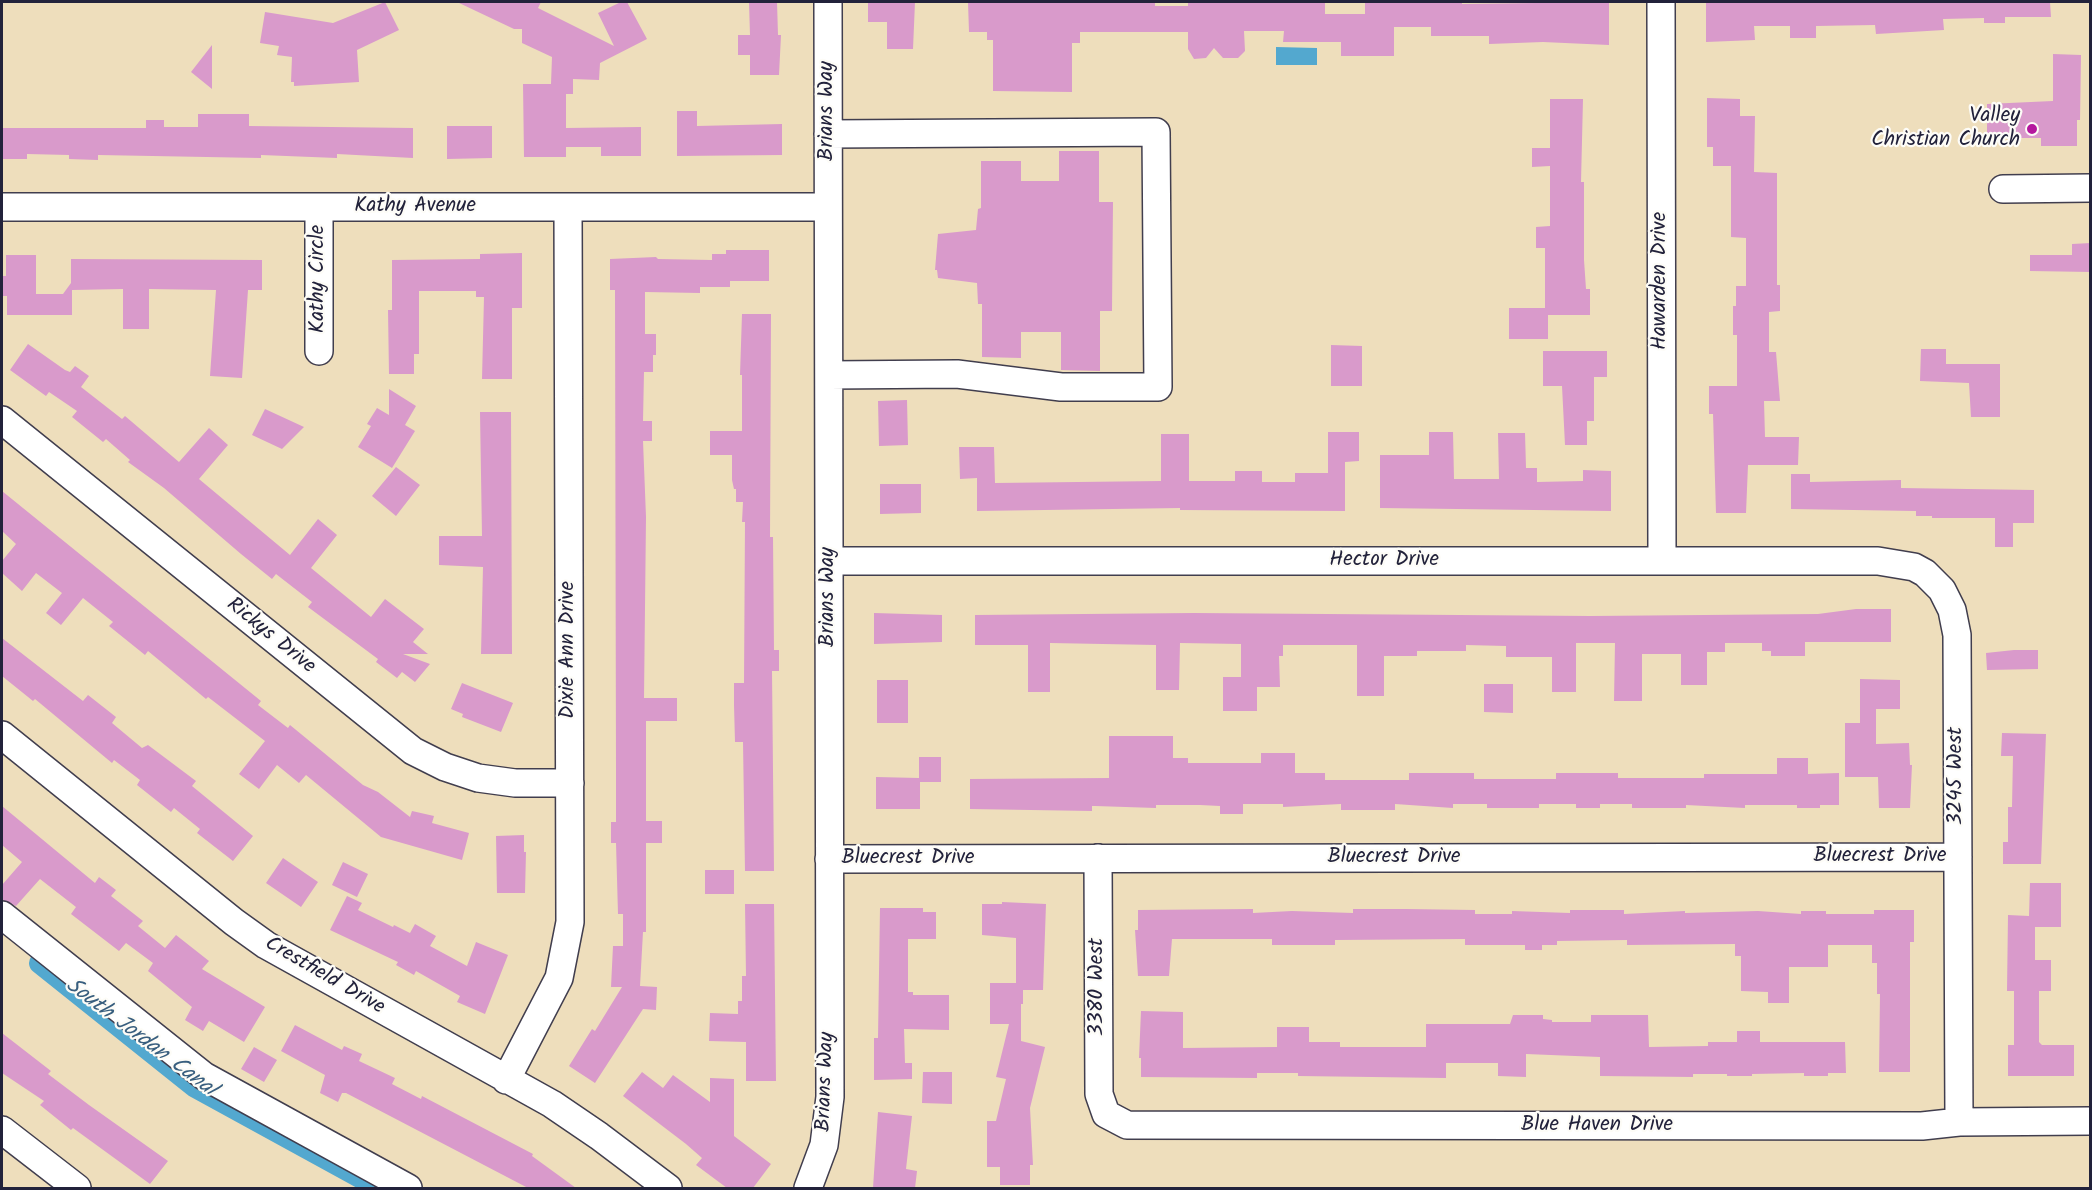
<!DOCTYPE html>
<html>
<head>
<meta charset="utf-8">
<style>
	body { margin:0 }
	#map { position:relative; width:2092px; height:1190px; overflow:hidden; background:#eedebc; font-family:Kalam,sans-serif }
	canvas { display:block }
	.frame { position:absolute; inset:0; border:3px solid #22223b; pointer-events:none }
</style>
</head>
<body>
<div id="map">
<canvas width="2092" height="1190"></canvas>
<div class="frame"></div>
</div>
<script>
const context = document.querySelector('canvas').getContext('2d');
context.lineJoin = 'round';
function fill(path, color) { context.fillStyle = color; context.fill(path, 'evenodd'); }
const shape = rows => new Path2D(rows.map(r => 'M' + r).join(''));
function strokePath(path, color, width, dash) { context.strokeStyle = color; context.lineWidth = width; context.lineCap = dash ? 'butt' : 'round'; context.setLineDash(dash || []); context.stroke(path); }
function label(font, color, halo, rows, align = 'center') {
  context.font = font + ' Kalam,sans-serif'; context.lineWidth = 4.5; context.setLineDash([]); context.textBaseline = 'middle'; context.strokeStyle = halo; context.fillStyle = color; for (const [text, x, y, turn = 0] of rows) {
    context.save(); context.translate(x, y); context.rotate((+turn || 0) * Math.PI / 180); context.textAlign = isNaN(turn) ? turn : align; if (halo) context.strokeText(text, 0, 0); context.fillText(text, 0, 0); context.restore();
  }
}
fill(shape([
	[1276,47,1317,48,1317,65,1276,65]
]), '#53a8cf');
strokePath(shape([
	[40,963,194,1086,380,1188]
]), '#53a8cf', 22);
fill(shape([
	[385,2,399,30,357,50,359,82,294,86,294,82,291,82,292,57,277,55,279,46,260,43,265,12,333,23],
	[457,2,541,2,538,8,614,46,598,13,621,2,627,2,647,39,600,63,599,80,573,79,573,94,566,94,566,128,641,127,641,156,601,156,601,147,566,147,566,157,524,157,523,84,551,84,552,57,522,43,522,29,514,29],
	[749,2,777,2,778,35,781,35,779,75,750,75,750,55,738,55,738,35,750,35],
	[868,2,915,2,913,49,887,49,887,22,868,22],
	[968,2,1155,2,1155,6,1188,6,1188,2,1325,2,1325,14,1365,14,1365,2,1462,2,1462,4,1609,2,1609,45,1543,42,1489,44,1489,36,1431,36,1431,27,1394,27,1394,56,1341,56,1341,42,1283,42,1284,31,1244,31,1245,51,1238,58,1223,58,1214,48,1206,58,1194,59,1188,49,1188,32,1080,32,1080,43,1072,43,1072,92,993,91,993,40,987,40,987,32,969,32],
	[1706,2,2050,2,2051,17,2005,17,2005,23,1984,23,1984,18,1943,19,1944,30,1876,34,1875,25,1816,26,1816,38,1790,38,1790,26,1754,26,1755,40,1706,42],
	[212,45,212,89,191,72],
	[2053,54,2081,55,2080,120,2077,120,2077,146,2041,146,2041,138,1987,138,1987,104,2053,101],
	[1707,98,1740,99,1740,116,1755,116,1754,172,1777,173,1777,285,1780,285,1780,311,1769,312,1769,352,1776,352,1780,401,1764,401,1765,437,1799,437,1798,465,1748,465,1746,513,1716,513,1713,414,1709,414,1709,386,1737,386,1737,335,1733,335,1733,306,1736,306,1736,286,1746,286,1746,238,1731,237,1731,166,1713,166,1713,147,1707,147],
	[1550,99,1583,99,1581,182,1584,182,1584,260,1586,289,1590,289,1590,315,1548,315,1548,339,1509,339,1509,308,1545,308,1545,248,1536,248,1536,227,1550,226,1550,166,1532,167,1532,148,1550,148],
	[677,111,697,111,697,126,782,124,782,155,677,156],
	[198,114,249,114,249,126,413,128,413,158,337,154,337,158,261,155,261,158,98,155,98,160,69,159,69,155,27,154,27,159,2,159,2,128,146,128,146,120,164,120,164,127,198,127],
	[447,126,492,126,492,158,447,159],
	[1059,151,1099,151,1099,202,1113,202,1112,311,1100,311,1100,371,1061,370,1061,332,1021,332,1021,358,982,357,982,304,978,304,977,283,938,278,937,270,935,270,938,234,976,230,978,209,981,208,981,161,1021,161,1021,181,1059,181],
	[2091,243,2091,272,2030,271,2030,255,2072,255,2072,244],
	[726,250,769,250,769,281,730,281,730,287,700,287,700,293,645,292,645,334,656,334,656,355,653,355,653,372,644,372,643,421,652,421,652,441,643,441,646,517,644,698,677,698,677,721,646,721,646,821,662,821,662,843,646,843,646,932,643,932,640,986,657,987,656,1010,643,1009,595,1083,569,1066,592,1029,595,1031,622,987,611,987,613,946,623,946,623,914,618,914,616,843,611,843,611,822,616,822,616,771,615,290,610,290,610,259,656,257,658,259,712,260,712,254,726,254],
	[522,253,522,308,512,308,512,379,482,379,484,297,476,297,476,291,419,291,419,354,414,354,414,374,389,374,388,310,392,310,392,260,480,259,480,254],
	[6,255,36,255,36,294,63,294,71,283,71,259,262,260,262,290,248,290,242,378,210,376,216,290,149,289,149,329,123,329,123,289,72,290,72,315,7,315,7,296,2,296,2,276,6,276],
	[742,314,771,314,770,537,773,537,774,650,779,650,779,671,772,671,774,871,745,871,743,742,735,742,734,705,734,683,744,683,745,522,742,522,743,502,736,502,736,489,734,489,732,480,732,455,710,455,710,431,742,431,742,375,740,375],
	[28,344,65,370,70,372,75,366,89,376,81,387,122,419,125,416,179,462,209,428,228,445,199,479,290,555,318,519,337,535,311,568,371,617,385,599,424,629,413,642,428,654,403,654,430,664,415,682,402,672,397,678,376,662,378,659,308,607,312,602,276,574,272,579,241,554,164,488,128,462,130,460,106,439,103,442,72,417,77,411,49,392,46,396,10,370],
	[1331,345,1362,346,1362,386,1331,386],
	[1921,349,1946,349,1946,364,2000,364,2000,417,1971,417,1969,383,1920,381],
	[1543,351,1607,351,1607,377,1594,377,1594,421,1587,421,1587,445,1565,445,1562,386,1543,386],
	[389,389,416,406,405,425,415,431,392,468,358,447,371,426,367,424,377,408,389,415],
	[907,400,908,445,879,446,878,401],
	[265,409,304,427,282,449,252,435],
	[480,412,511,412,512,654,481,654,483,567,439,565,439,536,482,536],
	[1328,432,1359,432,1359,461,1345,462,1345,511,1180,510,1180,508,977,511,977,478,960,479,959,447,994,447,995,483,1161,481,1161,434,1189,434,1189,481,1235,481,1235,471,1262,471,1262,482,1295,482,1295,473,1328,473],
	[1429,432,1453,432,1454,479,1499,479,1498,433,1525,433,1526,468,1537,468,1537,482,1583,481,1583,470,1611,471,1611,511,1380,508,1380,455,1429,455],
	[396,467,420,485,396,516,372,496],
	[1791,474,1810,474,1810,482,1901,480,1901,488,2034,490,2034,523,2013,523,2013,547,1995,547,1995,518,1932,518,1932,516,1916,516,1916,511,1791,509],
	[880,484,921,484,921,513,880,514],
	[2,491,261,701,258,705,288,728,290,725,363,785,378,792,410,817,412,811,434,816,432,823,469,833,462,860,381,837,306,775,299,783,277,765,259,789,239,774,265,741,208,697,206,699,148,651,145,655,109,626,113,622,83,598,61,625,46,613,62,593,36,573,22,591,2,573,2,561,16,544,2,531],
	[1856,609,1891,609,1891,642,1805,642,1805,656,1771,656,1771,651,1762,651,1762,643,1725,643,1725,652,1707,652,1707,685,1681,685,1681,654,1642,654,1642,701,1614,701,1615,643,1576,643,1576,692,1552,692,1552,657,1506,657,1506,646,1466,645,1466,651,1417,651,1417,656,1384,656,1384,696,1357,696,1357,645,1283,645,1283,656,1279,656,1280,687,1257,687,1257,711,1223,711,1223,677,1241,677,1241,644,1180,643,1179,690,1156,690,1156,645,1050,643,1050,692,1028,692,1028,645,975,645,975,615,1194,613,1591,616,1818,614],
	[874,613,942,615,942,642,874,644],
	[2,638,83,701,88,695,116,717,112,723,142,748,148,745,196,781,192,786,253,836,233,861,197,833,200,829,174,808,171,812,137,785,140,780,114,760,112,763,35,699,33,701,2,676],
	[2014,650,2038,650,2038,669,1987,670,1986,653],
	[1860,679,1900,680,1900,709,1876,709,1876,744,1909,743,1910,765,1912,765,1910,808,1879,808,1878,777,1845,777,1845,723,1860,723],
	[877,680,908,680,908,723,877,723],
	[462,683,513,703,501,732,462,717,463,714,451,709],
	[1484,684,1513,684,1513,713,1484,712],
	[2002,733,2046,734,2041,864,2003,864,2003,842,2008,842,2008,807,2012,807,2013,756,2001,756],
	[1109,736,1173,736,1173,758,1188,758,1188,763,1261,763,1261,753,1295,753,1295,773,1325,773,1325,780,1409,780,1409,773,1474,773,1474,779,1556,779,1556,773,1618,773,1618,778,1704,778,1704,774,1777,774,1777,758,1808,758,1808,774,1839,773,1839,805,1820,805,1820,808,1797,808,1797,805,1745,805,1745,808,1686,805,1686,808,1632,808,1632,804,1600,804,1600,808,1576,808,1576,804,1539,804,1539,808,1487,808,1487,804,1453,804,1453,808,1395,804,1395,810,1341,810,1341,804,1283,807,1283,804,1243,804,1243,814,1220,814,1220,806,1200,805,1156,805,1156,808,1095,806,1092,806,1092,811,970,809,970,779,1109,778],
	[919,757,941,757,941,782,920,782,920,809,876,809,876,777,919,778],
	[2,806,95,883,99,877,116,890,111,896,143,921,138,926,165,948,176,935,209,961,202,969,265,1007,244,1042,209,1021,203,1031,185,1020,192,1007,148,971,153,963,126,943,119,951,71,914,76,907,40,879,16,906,2,900,2,885,22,862,2,845],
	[524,835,524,852,526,852,525,893,497,893,496,836],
	[283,858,318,882,301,907,266,883],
	[343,862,368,874,357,897,332,885],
	[705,870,734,870,734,894,705,894],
	[2030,883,2061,883,2061,927,2035,927,2035,960,2051,960,2051,991,2039,991,2039,1042,2042,1045,2074,1045,2074,1076,2008,1076,2008,1045,2014,1045,2014,991,2007,991,2008,915,2029,916],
	[347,896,362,903,358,910,393,927,394,925,410,933,415,924,436,936,430,946,467,966,476,942,508,955,485,1014,457,1002,460,996,416,971,414,975,396,965,398,962,330,930],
	[1002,902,1046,904,1043,990,1023,990,1023,1004,1021,1004,1021,1041,1045,1047,1030,1108,1033,1165,1030,1165,1030,1185,1000,1185,1000,1167,987,1167,987,1121,996,1121,1006,1079,996,1077,1009,1024,990,1024,990,983,1016,983,1016,938,982,935,982,904,1002,904],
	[745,904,774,904,776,1081,746,1081,746,1042,709,1041,710,1013,738,1014,738,1001,742,1001,742,976,746,976],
	[880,908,923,908,923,912,936,912,936,939,908,939,908,992,913,992,913,995,949,995,949,1030,904,1029,905,1063,912,1063,912,1079,874,1080,874,1038,878,1038],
	[1253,909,1253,913,1292,911,1353,913,1353,909,1406,909,1475,910,1475,914,1512,914,1512,911,1570,913,1570,910,1624,910,1624,914,1685,911,1685,913,1758,911,1801,914,1801,911,1826,911,1826,914,1874,914,1874,910,1914,910,1914,942,1910,942,1910,1072,1879,1072,1880,994,1877,994,1877,963,1872,963,1872,945,1828,945,1828,967,1789,967,1789,1003,1768,1003,1768,992,1741,991,1741,956,1735,956,1735,944,1627,945,1627,940,1557,941,1557,945,1542,945,1542,950,1525,950,1525,945,1465,945,1465,939,1335,940,1335,945,1272,945,1272,939,1172,939,1169,976,1138,976,1135,930,1138,930,1138,910],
	[1141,1011,1183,1012,1183,1048,1277,1047,1277,1027,1309,1027,1309,1042,1340,1042,1340,1047,1426,1047,1426,1024,1510,1024,1513,1015,1543,1015,1543,1019,1552,1020,1552,1022,1591,1022,1591,1015,1648,1015,1649,1047,1708,1046,1708,1042,1737,1042,1737,1031,1760,1031,1760,1042,1845,1042,1846,1073,1828,1073,1828,1076,1804,1076,1804,1073,1752,1074,1752,1076,1727,1076,1727,1074,1693,1074,1693,1077,1600,1076,1600,1057,1526,1054,1526,1077,1498,1076,1498,1063,1446,1063,1446,1078,1298,1076,1298,1073,1257,1073,1257,1078,1141,1077,1141,1058,1139,1058],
	[295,1025,342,1050,344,1046,362,1054,359,1061,395,1078,392,1084,421,1099,422,1096,533,1154,532,1156,576,1188,528,1188,346,1093,342,1093,338,1102,320,1093,325,1075,281,1051],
	[2,1033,51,1071,48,1074,89,1105,168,1161,150,1184,73,1128,71,1130,40,1105,44,1101,2,1073],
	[254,1047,277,1060,264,1082,241,1069],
	[642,1072,663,1088,673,1075,710,1102,710,1078,734,1079,734,1136,771,1164,753,1188,727,1188,696,1165,702,1158,686,1144,623,1096],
	[923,1072,952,1072,952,1104,922,1103],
	[878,1112,912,1116,906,1169,917,1171,915,1188,873,1188]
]), '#d99acb');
const minor = shape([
	[1661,2,1662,561],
	[828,134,1156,132,1158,387,1061,387,957,374,829,375],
	[2003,189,2090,188],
	[2,207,828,207],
	[319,351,319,207],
	[2,420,413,751,445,767,478,778,515,783,570,783],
	[829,561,1878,561,1914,567,1925,573,1942,590,1952,610,1957,635,1959,1122],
	[2,735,234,922,266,945,552,1104,599,1136,668,1188],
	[1098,858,1099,1094,1106,1114,1127,1125,1922,1126,1959,1122,2090,1121],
	[829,859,1958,857],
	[2,915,204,1076,408,1188],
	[506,1080,559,978,570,922,568,207],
	[2,1130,77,1188],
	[808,1188,824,1145,830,1097,828,2]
]);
strokePath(minor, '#413e4e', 30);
strokePath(minor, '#fff', 27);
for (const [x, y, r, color] of [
	[2032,129,6,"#b5179e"]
]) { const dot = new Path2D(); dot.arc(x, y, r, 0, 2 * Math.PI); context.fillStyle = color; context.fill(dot); strokePath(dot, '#fdfcf7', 2); }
label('21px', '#22223b', '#fdfcf7', [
	["Brians Way",828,111,-90],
	["Kathy Avenue",415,207],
	["Kathy Circle",319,279,-90],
	["Hawarden Drive",1661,281,-90],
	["Hector Drive",1384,561],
	["Brians Way",829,597,-90],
	["Rickys Drive",270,637,39],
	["Dixie Ann Drive",569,650,-90],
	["3245 West",1957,776,-90],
	["Bluecrest Drive",1880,857],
	["Bluecrest Drive",1394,858],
	["Bluecrest Drive",908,859],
	["Crestfield Drive",324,977,30],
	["3380 West",1098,987,-90],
	["Brians Way",827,1082,-88],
	["Blue Haven Drive",1597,1126]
]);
label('21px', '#22223b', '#fdfcf7', [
	["Valley",2020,117],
	["Christian Church",2020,141]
], 'right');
label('italic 22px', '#385e7e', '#fdfcf7', [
	["South Jordan Canal",140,1039,37]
]);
</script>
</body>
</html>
